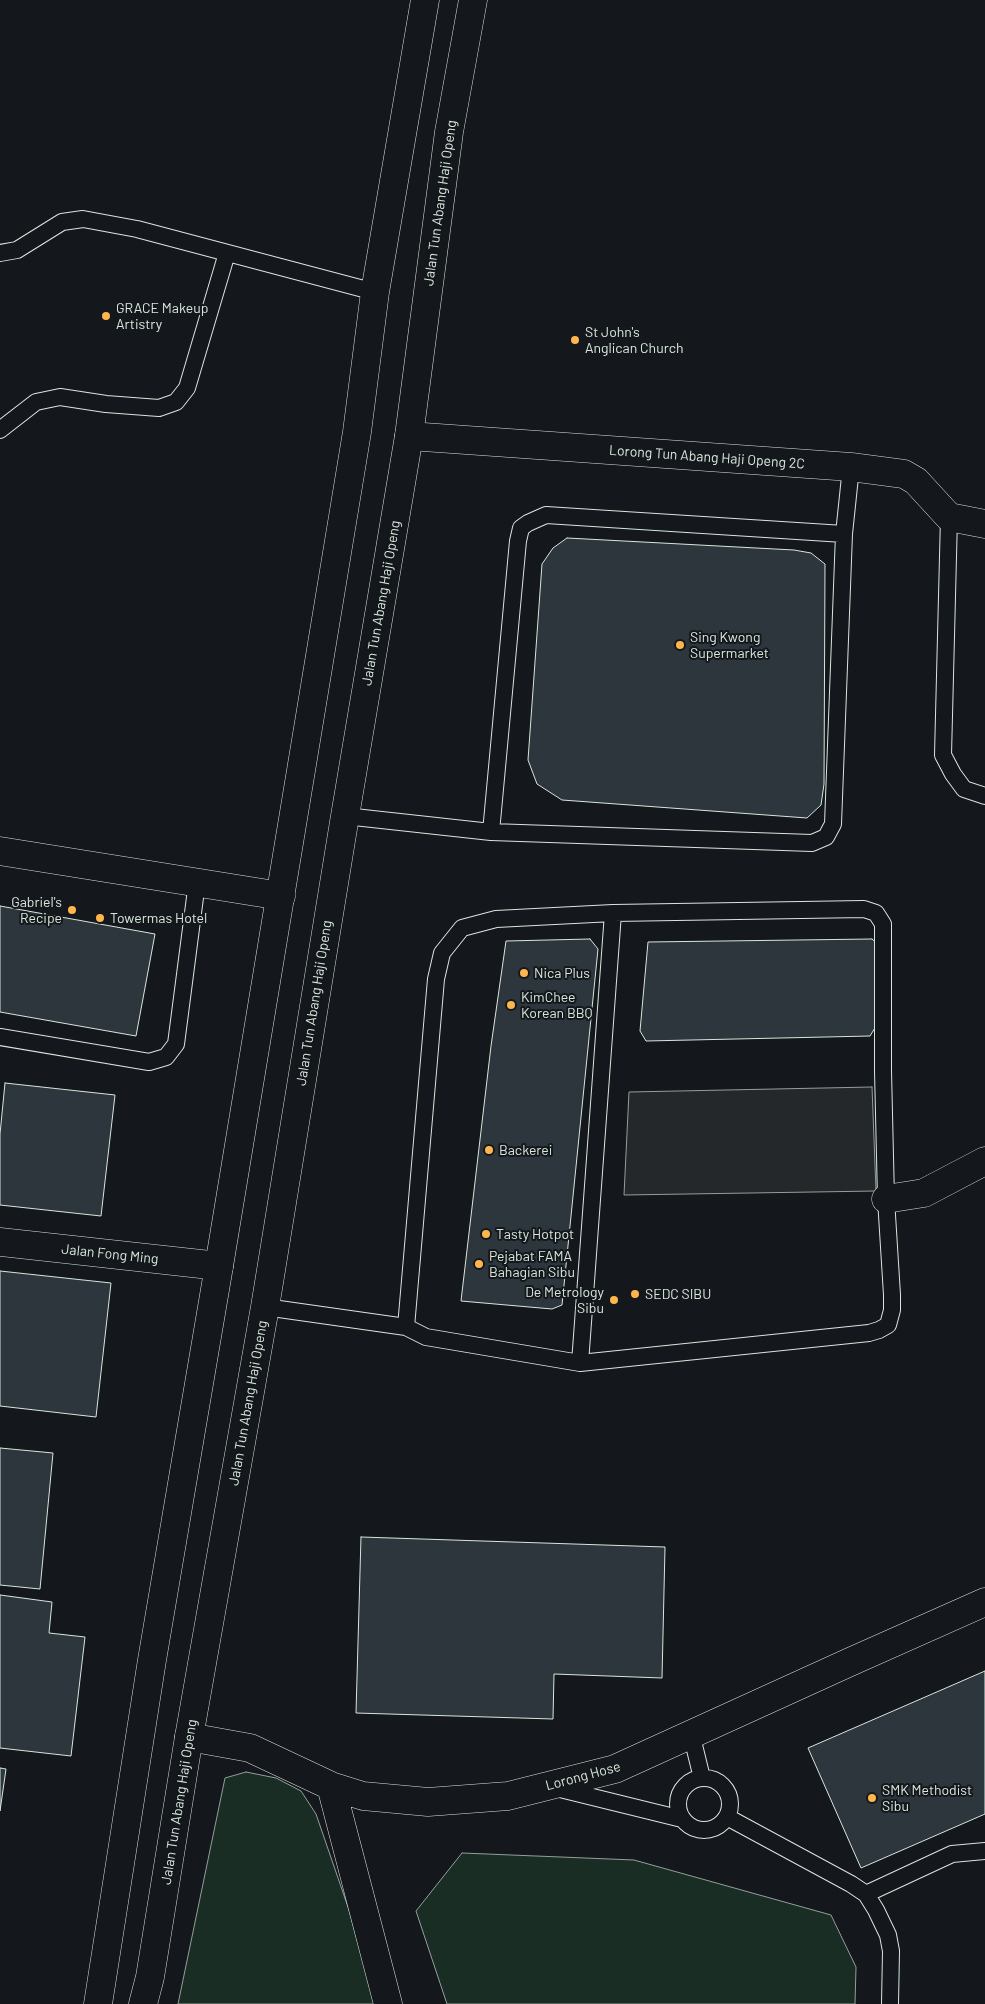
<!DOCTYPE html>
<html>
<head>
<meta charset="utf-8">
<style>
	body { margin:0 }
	canvas { display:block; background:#14181c }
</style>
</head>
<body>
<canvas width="985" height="2004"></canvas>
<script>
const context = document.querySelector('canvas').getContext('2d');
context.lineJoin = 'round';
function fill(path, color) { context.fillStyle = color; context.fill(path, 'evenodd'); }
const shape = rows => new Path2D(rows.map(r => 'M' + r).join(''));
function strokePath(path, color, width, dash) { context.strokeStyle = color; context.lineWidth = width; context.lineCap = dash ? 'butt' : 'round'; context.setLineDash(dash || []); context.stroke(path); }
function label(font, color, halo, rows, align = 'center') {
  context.font = font + ' Barlow,sans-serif'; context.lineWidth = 4; context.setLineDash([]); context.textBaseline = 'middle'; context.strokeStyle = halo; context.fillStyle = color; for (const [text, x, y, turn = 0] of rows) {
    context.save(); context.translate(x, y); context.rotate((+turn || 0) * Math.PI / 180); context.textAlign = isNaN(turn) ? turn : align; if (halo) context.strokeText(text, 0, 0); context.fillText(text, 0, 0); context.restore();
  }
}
const green = shape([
	[246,1772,276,1778,301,1791,316,1814,349,1910,375,2004,178,2004,225,1778,246,1772],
	[462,1853,634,1860,831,1915,856,1967,855,2004,447,2004,416,1911,462,1853]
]);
fill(green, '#1a2d24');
strokePath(green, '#939e99', 1);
const parking = shape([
	[872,1087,876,1191,624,1195,629,1092,872,1087]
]);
fill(parking, '#24282b');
strokePath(parking, '#939e99', 1);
const building = shape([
	[567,538,794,550,811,553,825,564,824,784,821,805,807,818,562,800,537,784,528,760,542,564,553,548,567,538],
	[0,906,155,934,136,1036,0,1012,0,906],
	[590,939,598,949,562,1305,552,1309,461,1301,491,1046,506,941,590,939],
	[872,939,881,947,878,1023,870,1036,646,1041,640,1031,648,942,872,939],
	[5,1083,115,1095,101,1216,0,1205,0,1134,5,1083],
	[0,1271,111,1283,96,1417,0,1406,0,1271],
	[0,1448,53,1453,40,1589,0,1585,0,1448],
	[361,1537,665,1547,662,1678,554,1674,553,1719,356,1713,361,1537],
	[0,1595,52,1602,49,1633,85,1637,71,1756,0,1748,0,1595],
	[985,1671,985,1814,861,1868,808,1748,985,1671],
	[0,1768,6,1769,0,1811,0,1768]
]);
fill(building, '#2c363c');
strokePath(building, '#d8e6dc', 1);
const lane = shape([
	[0,253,17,250,62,222,83,219,137,229,375,292],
	[0,430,36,402,60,397,106,404,159,408,176,402,187,388,227,253],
	[949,517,943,755,953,774,964,789,985,796],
	[844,534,546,515,528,523,521,528,518,541,491,832,812,843,826,837,833,824,844,534,851,467],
	[345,816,491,832],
	[0,1037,149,1062,166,1057,176,1044,197,882],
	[265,1307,406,1327,426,1337,580,1363,869,1333,879,1330,888,1325,892,1310,892,1295,886,1199,883,1071,883,924,876,913,864,909,613,913,496,919,462,928,442,953,436,979,406,1327],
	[580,1363,613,913],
	[691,1733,702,1778],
	'678 1804a26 26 0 1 1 52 0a26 26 0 1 1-52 0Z',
	[556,1788,682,1819],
	[727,1817,851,1884,866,1894,876,1910,888,1935,891,1951,890,2004],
	[866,1894,952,1854,985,1851]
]);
const street = shape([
	[409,436,851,467,904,474,916,481,949,517,985,524],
	[0,851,281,896],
	[886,1199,924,1193,985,1161],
	[0,1242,219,1266],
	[189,1737,250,1748,331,1786,363,1796,428,1802,508,1796,615,1769,850,1662,985,1602],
	[331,1786,388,2004]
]);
const secondary = shape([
	[98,2004,152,1660,219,1266,357,432,375,292,425,0],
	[143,2004,150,1977,189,1737,265,1307,345,816,409,436,449,132,473,0]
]);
strokePath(lane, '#d8e6dc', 18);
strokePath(street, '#d8e6dc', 29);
strokePath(secondary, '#d8e6dc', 29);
strokePath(lane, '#14181c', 16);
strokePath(street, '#14181c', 28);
strokePath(secondary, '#14181c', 28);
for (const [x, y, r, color] of [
	[106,316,5,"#ffb74d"],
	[575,340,5,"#ffb74d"],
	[680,645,5,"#ffb74d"],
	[72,910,5,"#ffb74d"],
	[100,918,5,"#ffb74d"],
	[524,973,5,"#ffb74d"],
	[511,1005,5,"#ffb74d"],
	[489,1150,5,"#ffb74d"],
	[486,1234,5,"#ffb74d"],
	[479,1264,5,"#ffb74d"],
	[635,1294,5,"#ffb74d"],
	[614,1300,5,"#ffb74d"],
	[872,1798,5,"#ffb74d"]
]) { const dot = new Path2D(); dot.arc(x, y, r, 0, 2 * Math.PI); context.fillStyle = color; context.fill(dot); strokePath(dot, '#14181c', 2); }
label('14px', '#d8e6dc', '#14181c', [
	["Jalan Tun Abang Haji Openg",440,203,-82],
	["Lorong Tun Abang Haji Openg 2C",707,457,4],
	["Jalan Tun Abang Haji Openg",381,603,-80],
	["Jalan Tun Abang Haji Openg",314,1003,-81],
	["Jalan Fong Ming",110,1254,6],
	["Jalan Tun Abang Haji Openg",248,1403,-80],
	["Lorong Hose",583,1776,-15],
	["Jalan Tun Abang Haji Openg",179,1802,-81]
]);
label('14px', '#d8e6dc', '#14181c', [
	["GRACE Makeup",116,308],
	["Artistry",116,324],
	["St John's",585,332],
	["Anglican Church",585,348],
	["Sing Kwong",690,637],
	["Supermarket",690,653],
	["Gabriel's",62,902,"right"],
	["Recipe",62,918,"right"],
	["Towermas Hotel",110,918],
	["Nica Plus",534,973],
	["KimChee",521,997],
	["Korean BBQ",521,1013],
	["Backerei",499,1150],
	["Tasty Hotpot",496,1234],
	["Pejabat FAMA",489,1256],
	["Bahagian Sibu",489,1272],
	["De Metrology",604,1292,"right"],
	["Sibu",604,1308,"right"],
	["SEDC SIBU",645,1294],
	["SMK Methodist",882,1790],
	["Sibu",882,1806]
], 'left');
</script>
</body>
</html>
